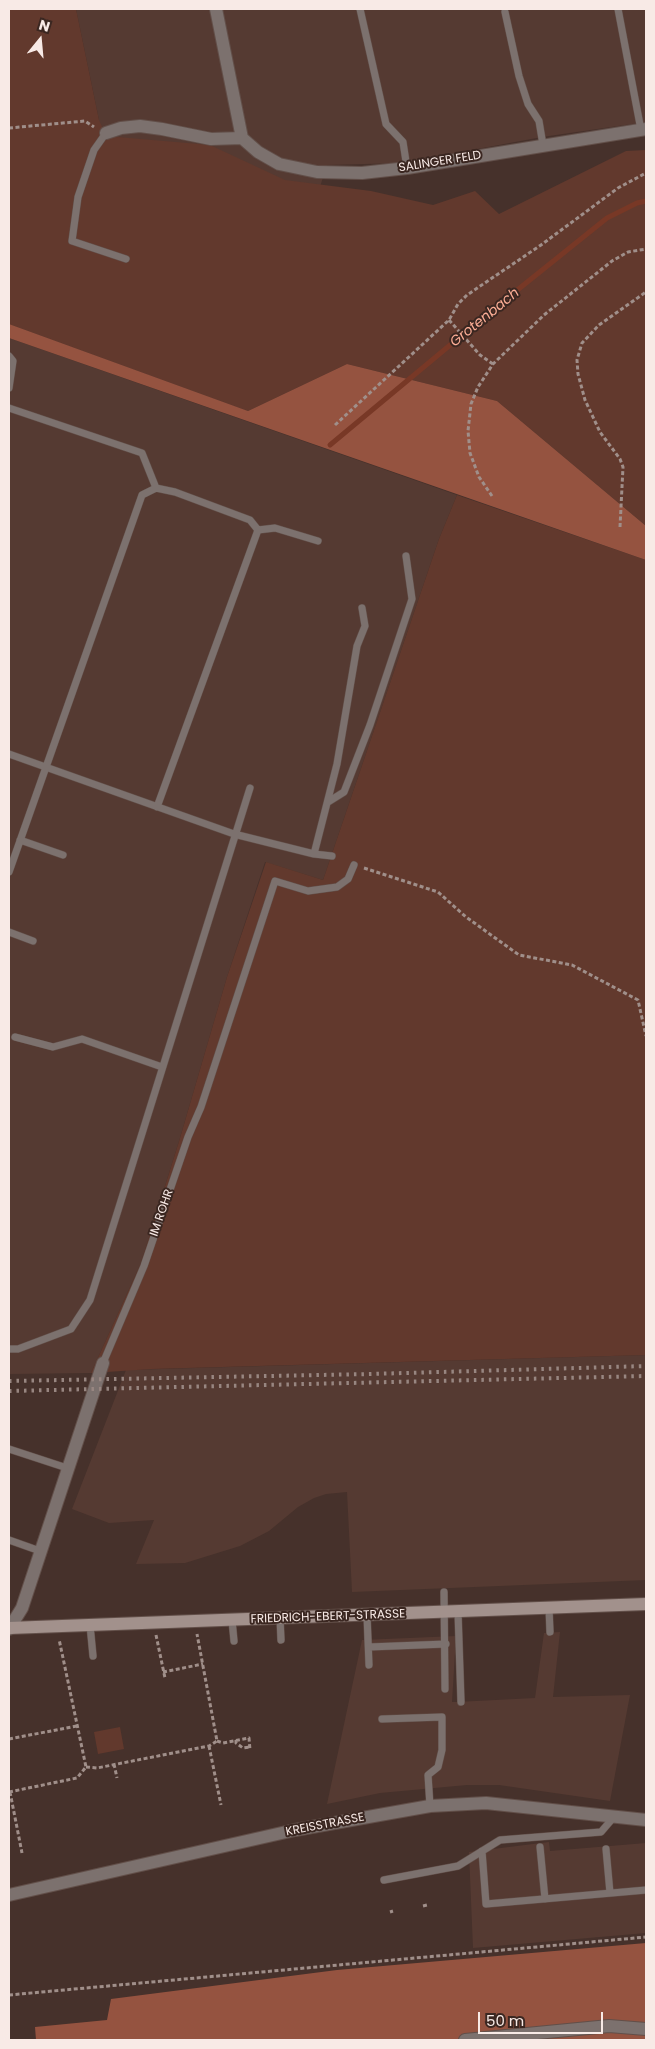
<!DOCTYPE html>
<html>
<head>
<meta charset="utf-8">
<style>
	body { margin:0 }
	#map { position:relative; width:655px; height:2049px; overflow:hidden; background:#46312b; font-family:Poppins,sans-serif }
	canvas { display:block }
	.frame { position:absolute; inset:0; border:10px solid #f8eae6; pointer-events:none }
	.north { position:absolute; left:15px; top:15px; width:50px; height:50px; -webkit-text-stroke:4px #3b2721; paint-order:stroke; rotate:17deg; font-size:14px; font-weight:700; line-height:20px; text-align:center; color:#f8eae6 }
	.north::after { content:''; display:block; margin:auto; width:18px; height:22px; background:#f8eae6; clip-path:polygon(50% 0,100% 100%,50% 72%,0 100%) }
	.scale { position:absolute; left:478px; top:2012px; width:125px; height:22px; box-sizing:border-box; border:2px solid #f8eae6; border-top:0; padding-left:6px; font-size:15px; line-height:18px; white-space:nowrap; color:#f8eae6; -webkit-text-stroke:4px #3b2721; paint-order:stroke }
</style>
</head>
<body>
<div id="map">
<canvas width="655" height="2049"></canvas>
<div class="frame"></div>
<div class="north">N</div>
<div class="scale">50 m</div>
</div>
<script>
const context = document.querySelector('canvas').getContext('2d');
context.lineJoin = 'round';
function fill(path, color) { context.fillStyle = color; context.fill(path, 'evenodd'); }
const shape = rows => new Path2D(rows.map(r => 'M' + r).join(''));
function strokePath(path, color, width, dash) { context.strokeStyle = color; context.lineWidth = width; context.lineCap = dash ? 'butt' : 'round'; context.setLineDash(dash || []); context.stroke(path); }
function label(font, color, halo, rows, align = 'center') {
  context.font = font + ' Poppins,sans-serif'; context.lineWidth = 4; context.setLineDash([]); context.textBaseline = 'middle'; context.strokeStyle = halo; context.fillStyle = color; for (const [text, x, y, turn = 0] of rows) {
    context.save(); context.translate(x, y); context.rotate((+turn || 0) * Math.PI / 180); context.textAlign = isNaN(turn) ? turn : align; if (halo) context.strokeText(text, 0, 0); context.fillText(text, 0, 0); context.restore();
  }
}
fill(shape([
	[76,9,646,9,646,122,542,137,402,163,327,165,248,411,9,324,9,193,99,120],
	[9,338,457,495,439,539,323,880,265,862,227,977,180,1138,141,1263,91,1373,9,1374],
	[646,1355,646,1580,352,1592,347,1492,326,1494,314,1498,298,1507,269,1531,240,1546,185,1563,136,1564,154,1520,109,1523,72,1509,126,1370],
	[560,1632,553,1697,630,1695,610,1801,499,1785,467,1785,380,1793,327,1804,362,1640,456,1636,452,1702,456,1702,535,1698,544,1633],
	[549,1842,550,1851,646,1843,646,1933,473,1948,469,1852]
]), '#553a32');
fill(shape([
	[9,9,76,9,99,120,106,136,210,145,285,180,371,191,433,205,475,191,499,214,626,151,646,150,646,526,497,401,347,364,248,411,9,324],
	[457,495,646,560,646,1355,152,1369,91,1373,141,1263,180,1138,227,977,266,862,323,880,439,539],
	[120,1727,124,1749,98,1754,94,1732]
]), '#62392d');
fill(shape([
	[9,324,248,411,347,364,497,401,646,526,646,560,9,338],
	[646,1943,646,2040,36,2040,35,2027,107,2020,111,1999,337,1970]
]), '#955340');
strokePath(shape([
	[330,445,485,316,607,218,637,203,646,201]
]), '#783826', 5);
const lane = shape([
	[360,9,386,124,403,142,407,168],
	[618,9,641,130],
	[505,12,519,76,528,104,539,121,543,145],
	[106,133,94,150,78,197,72,241,126,259],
	[9,356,13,361,9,388],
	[9,408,142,453,156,488],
	[258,530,275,528,318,541],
	[9,754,234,834,314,854,332,856],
	[328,802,344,792,370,725,412,599,406,556],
	[20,840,63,855],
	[314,854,337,764,357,646,365,626,362,608],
	[9,872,142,495,156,488,175,492,250,520,258,530,157,807],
	[9,932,33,941],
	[15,1037,53,1047,82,1039,162,1067],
	[9,1349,18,1349,71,1329,90,1300,250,788],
	[103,1363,144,1266,188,1137,201,1107,275,881,308,891,337,887,348,879,354,865],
	[9,1449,67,1468],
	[9,1540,40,1551],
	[444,1592,445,1689],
	[549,1608,550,1632],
	[458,1612,461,1702],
	[367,1615,369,1665],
	[280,1618,281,1640],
	[232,1620,234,1641],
	[90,1625,93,1656],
	[369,1647,446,1644],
	[382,1719,442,1717,442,1750,438,1767,428,1775,430,1806],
	[540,1847,545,1899],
	[606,1849,610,1893],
	[482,1851,486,1904,646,1890],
	[384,1880,458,1866,500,1840,601,1832,613,1818]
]);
const street = shape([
	[216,9,242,138,258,152,279,164,317,172,362,173,407,168,646,129],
	[106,133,121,128,140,126,162,129,211,139,242,138],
	[9,1629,22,1608,103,1363],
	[9,1895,295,1830,430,1806,486,1803,646,1820],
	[465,2040,609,2026,646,2029]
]);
const secondary = shape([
	[9,1628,646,1604]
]);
strokePath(lane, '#624f49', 8);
strokePath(street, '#624f49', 14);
strokePath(secondary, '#624f49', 14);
strokePath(shape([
	[9,128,85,121,94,127],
	[449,320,480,355,493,364],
	[335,425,449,320,458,304,467,295,541,245,618,188,646,173],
	[492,496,479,477,470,453,468,431,471,404,478,387,493,364,544,315,612,261,628,252,646,249],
	[620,527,623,467,620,459,600,432,585,400,578,374,577,360,582,343,599,325,646,292],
	[364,868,438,892,466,917,519,955,572,965,638,1000,646,1036],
	[156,1635,165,1678],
	[163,1672,203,1664],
	[9,1739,77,1726],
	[236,1740,236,1743,243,1748,250,1747],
	[217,1741,223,1743,249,1738,250,1750],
	[209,1746,221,1805],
	[114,1764,117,1778],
	[86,1767,97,1768,209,1746,217,1741,197,1634],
	[9,1792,77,1778,86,1767,59,1639],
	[10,1792,22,1853],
	[423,1906,427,1905],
	[390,1912,393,1911],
	[9,1995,646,1937]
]), '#a08f8a', 3, [4, 2.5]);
strokePath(lane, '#7c716e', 7);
strokePath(street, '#7c716e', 12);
strokePath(secondary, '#a2918c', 12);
strokePath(shape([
	[9,1381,371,1374,646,1366],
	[9,1391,646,1376]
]), '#988681', 4, [2.5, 5]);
label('12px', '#f8eae6', '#3b2721', [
	["SALINGER FELD",440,162,-9],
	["IM ROHR",162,1213,-71],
	["FRIEDRICH-EBERT-STRASSE",328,1617,-2],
	["KREISSTRASSE",325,1825,-11]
]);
label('italic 14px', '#fdae96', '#3b2721', [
	["Grotenbach",485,318,-39]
]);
</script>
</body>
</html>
